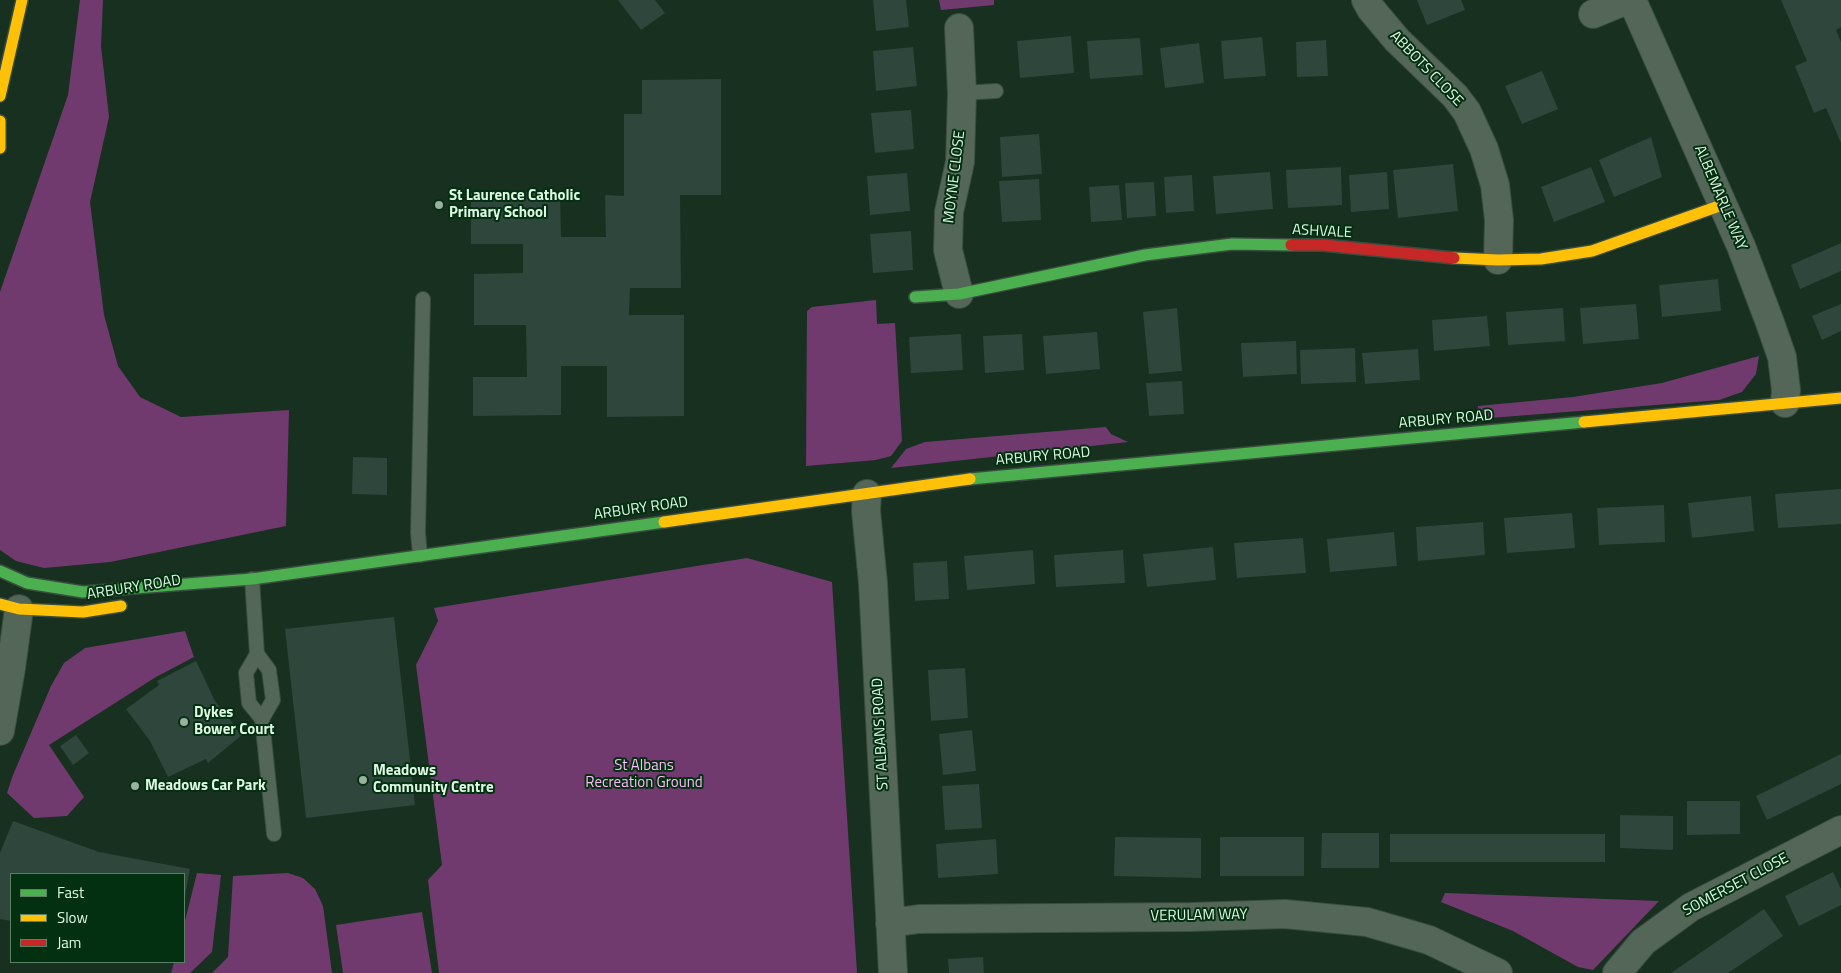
<!DOCTYPE html>
<html>
<head>
<meta charset="utf-8">
<style>
	body { margin:0 }
	#map { position:relative; width:1841px; height:973px; overflow:hidden; background:#18301f; font-family:"Titillium Web",sans-serif }
	canvas { display:block }
	.legend { position:absolute; left:10px; top:873px; width:175px; height:90px; box-sizing:border-box; background:#023011; border:1px solid #5a8065; margin:0; padding:6px 9px; list-style:none; font-size:15px; color:#dff7e2 }
	.legend li { display:flex; align-items:center; gap:10px; height:25px }
	.legend b { width:25px; border:1px solid #5a8065 }
</style>
</head>
<body>
<div id="map">
<canvas width="1841" height="973"></canvas>
<ul class="legend">
<li><b style="height:6px;background:#4caf50"></b>Fast</li>
<li><b style="height:6px;background:#ffc107"></b>Slow</li>
<li><b style="height:6px;background:#c62828"></b>Jam</li>
</ul>
</div>
<script>
const context = document.querySelector('canvas').getContext('2d');
context.lineJoin = 'round';
function fill(path, color) { context.fillStyle = color; context.fill(path, 'evenodd'); }
const shape = rows => new Path2D(rows.map(r => 'M' + r).join(''));
function strokePath(path, color, width, dash) { context.strokeStyle = color; context.lineWidth = width; context.lineCap = dash ? 'butt' : 'round'; context.setLineDash(dash || []); context.stroke(path); }
function label(font, color, halo, rows, align = 'center') {
  context.font = font + ' "Titillium Web",sans-serif'; context.lineWidth = 4; context.setLineDash([]); context.textBaseline = 'middle'; context.strokeStyle = halo; context.fillStyle = color; for (const [text, x, y, turn = 0] of rows) {
    context.save(); context.translate(x, y); context.rotate((+turn || 0) * Math.PI / 180); context.textAlign = isNaN(turn) ? turn : align; if (halo) context.strokeText(text, 0, 0); context.fillText(text, 0, 0); context.restore();
  }
}
fill(shape([
	[80,0,103,0,101,46,109,117,90,202,104,315,118,366,140,397,181,417,289,410,286,526,110,562,44,568,16,561,0,550,0,292,68,95],
	[939,0,994,0,994,5,941,10],
	[876,300,877,324,895,323,902,441,891,456,876,460,806,466,807,311,812,307],
	[1759,356,1756,374,1742,392,1719,400,1477,419,1478,406,1573,397,1662,383],
	[1106,427,1111,434,1128,442,891,468,906,449,925,442],
	[747,558,832,582,857,973,439,973,428,880,442,865,416,665,438,621,434,608],
	[185,631,194,657,156,677,49,745,84,797,67,816,34,818,7,793,13,775,51,686,64,663,85,648],
	[197,873,221,875,212,952,190,973,171,973,174,962,184,962,184,925],
	[288,873,303,878,315,889,323,906,332,973,212,973,228,957,233,876],
	[1445,893,1659,901,1593,970,1578,967,1513,931,1441,902],
	[422,912,432,973,343,973,336,925]
]), '#713a6f');
fill(shape([
	[618,0,655,0,665,13,641,30],
	[873,0,906,0,909,27,876,31],
	[1417,0,1461,0,1465,10,1427,25],
	[1781,0,1841,0,1841,27,1836,30,1841,42,1841,143,1826,108,1814,113,1795,66,1807,61],
	[1071,36,1074,73,1020,78,1017,41],
	[1262,37,1266,76,1224,79,1221,41],
	[1140,38,1143,75,1090,79,1087,41],
	[1326,40,1328,76,1297,77,1296,42],
	[1199,43,1204,83,1165,88,1160,48],
	[913,47,917,86,876,91,873,51],
	[1542,71,1558,109,1522,124,1505,86],
	[721,79,721,195,680,195,681,288,630,288,629,315,684,315,684,416,607,417,607,366,561,366,561,415,473,416,473,377,527,377,526,325,474,325,474,274,523,273,523,244,471,244,471,193,560,192,561,237,606,237,605,195,624,196,624,114,642,114,642,80],
	[911,110,914,149,875,153,871,113],
	[1039,134,1042,174,1002,177,1000,137],
	[1651,137,1662,177,1614,197,1599,160],
	[1453,164,1458,211,1398,218,1393,170],
	[1341,167,1342,205,1288,208,1286,170],
	[1591,167,1605,202,1554,222,1541,187],
	[1270,172,1273,209,1216,214,1213,176],
	[1387,172,1389,209,1351,212,1349,175],
	[907,173,910,211,870,215,867,176],
	[1192,175,1194,211,1166,213,1164,177],
	[1039,179,1041,220,1002,222,999,181],
	[1154,182,1156,216,1127,218,1125,183],
	[1119,185,1122,220,1091,222,1089,187],
	[911,231,913,270,873,273,870,234],
	[1841,243,1841,271,1800,289,1791,265],
	[1718,279,1721,311,1662,317,1659,285],
	[1636,304,1639,339,1583,344,1580,308],
	[1841,304,1841,331,1822,340,1812,316],
	[1177,308,1182,371,1149,374,1143,312],
	[1563,308,1565,341,1508,345,1506,312],
	[1487,316,1490,346,1434,351,1432,320],
	[1097,332,1100,369,1046,374,1043,336],
	[961,334,963,370,911,373,909,337],
	[1022,334,1024,370,985,373,983,336],
	[1296,341,1297,374,1243,377,1241,343],
	[1355,348,1356,382,1301,384,1300,350],
	[1418,349,1420,380,1365,384,1362,353],
	[1182,381,1184,414,1149,416,1146,383],
	[353,457,387,458,387,495,352,494],
	[1841,489,1841,524,1778,528,1775,494],
	[1751,496,1754,531,1692,538,1688,503],
	[1664,505,1665,542,1599,545,1597,508],
	[1572,513,1575,548,1507,553,1504,518],
	[1483,522,1485,555,1418,561,1416,527],
	[1394,532,1397,566,1330,572,1327,539],
	[1303,538,1306,573,1237,578,1234,543],
	[1213,547,1216,580,1147,587,1143,554],
	[1033,550,1035,584,967,590,964,556],
	[1123,550,1125,583,1056,587,1054,555],
	[947,561,949,599,915,601,913,563],
	[394,617,415,805,306,818,285,629],
	[196,661,215,701,242,735,208,763,206,759,168,777,150,741,126,709,159,685,157,681],
	[965,668,968,718,931,721,928,670],
	[972,730,976,771,943,775,939,734],
	[76,735,89,753,73,765,60,746],
	[1841,754,1841,784,1767,820,1756,796],
	[979,784,982,828,945,830,942,786],
	[1687,801,1740,801,1740,834,1687,835],
	[1620,815,1673,816,1673,850,1620,848],
	[13,821,99,852,190,869,185,896,184,874,11,874,11,921,0,919,0,853],
	[1322,833,1379,833,1379,868,1321,868],
	[1390,834,1605,834,1605,862,1390,862],
	[1115,837,1201,838,1201,878,1114,876],
	[1220,837,1304,837,1304,876,1220,876],
	[996,839,998,874,938,878,936,844],
	[1833,872,1841,889,1841,905,1799,926,1785,896],
	[1764,909,1783,936,1728,973,1671,973],
	[983,957,984,973,949,973,948,959]
]), '#2e463b');
const lane = shape([
	[962,93,996,91],
	[420,555,418,533,423,299],
	[252,579,257,654,246,673,249,703,262,719],
	[257,654,269,670,273,700,262,719,274,834]
]);
const street = shape([
	[1366,0,1371,9,1397,40,1455,96,1467,112,1484,149,1495,185,1499,220,1498,260],
	[1632,0,1741,246,1769,320,1782,357,1786,390,1785,403],
	[1593,14,1627,0],
	[959,28,962,93,960,162,949,212,948,250,959,294],
	[867,494,866,511,873,583,893,973],
	[0,731,11,668,19,609],
	[890,923,919,919,1191,917,1285,914,1367,922,1429,940,1498,973],
	[1617,973,1643,942,1691,907,1841,830]
]);
const fast = shape([
	[915,297,959,294,1145,255,1232,244,1291,245],
	[970,479,1584,422],
	[0,571,27,583,83,592,252,579,664,522]
]);
const slow = shape([
	[0,96,22,0],
	[0,121,0,148],
	[1454,258,1498,260,1541,259,1592,251,1722,205],
	[1584,422,1841,398],
	[664,522,970,479],
	[0,604,19,609,83,612,121,606]
]);
const jam = shape([
	[1291,245,1323,245,1454,258]
]);
strokePath(lane, '#394d3f', 16);
strokePath(street, '#394d3f', 30);
strokePath(fast, '#394d3f', 14);
strokePath(slow, '#394d3f', 14);
strokePath(jam, '#394d3f', 14);
strokePath(lane, '#546657', 14);
strokePath(street, '#546657', 28);
strokePath(fast, '#4caf50', 11);
strokePath(slow, '#ffc107', 11);
strokePath(jam, '#c62828', 11);
for (const [x, y, r, color] of [
	[439,205,5,"#99b19e"],
	[184,722,5,"#99b19e"],
	[363,780,5,"#99b19e"],
	[135,786,5,"#99b19e"]
]) { const dot = new Path2D(); dot.arc(x, y, r, 0, 2 * Math.PI); context.fillStyle = color; context.fill(dot); strokePath(dot, '#023011', 2); }
label('15px', '#dff7e2', '#023011', [
	["ABBOTS CLOSE",1426,69,46],
	["MOYNE CLOSE",955,177,-83],
	["ALBEMARLE WAY",1720,198,67],
	["ASHVALE",1322,232,3],
	["ARBURY ROAD",1446,420,-5],
	["ARBURY ROAD",1043,457,-5],
	["ARBURY ROAD",641,509,-8],
	["ARBURY ROAD",134,588,-9],
	["ST ALBANS ROAD",881,734,-93],
	["SOMERSET CLOSE",1736,885,-28],
	["VERULAM WAY",1199,916,-1]
]);
label('bold 15px', '#dff7e2', '#023011', [
	["St Laurence Catholic",449,196],
	["Primary School",449,213],
	["Dykes",194,713],
	["Bower Court",194,730],
	["Meadows",373,771],
	["Community Centre",373,788],
	["Meadows Car Park",145,786]
], 'left');
label('15px', '#ffbaf9', '#023011', [
	["St Albans",644,766],
	["Recreation Ground",644,783]
]);
</script>
</body>
</html>
